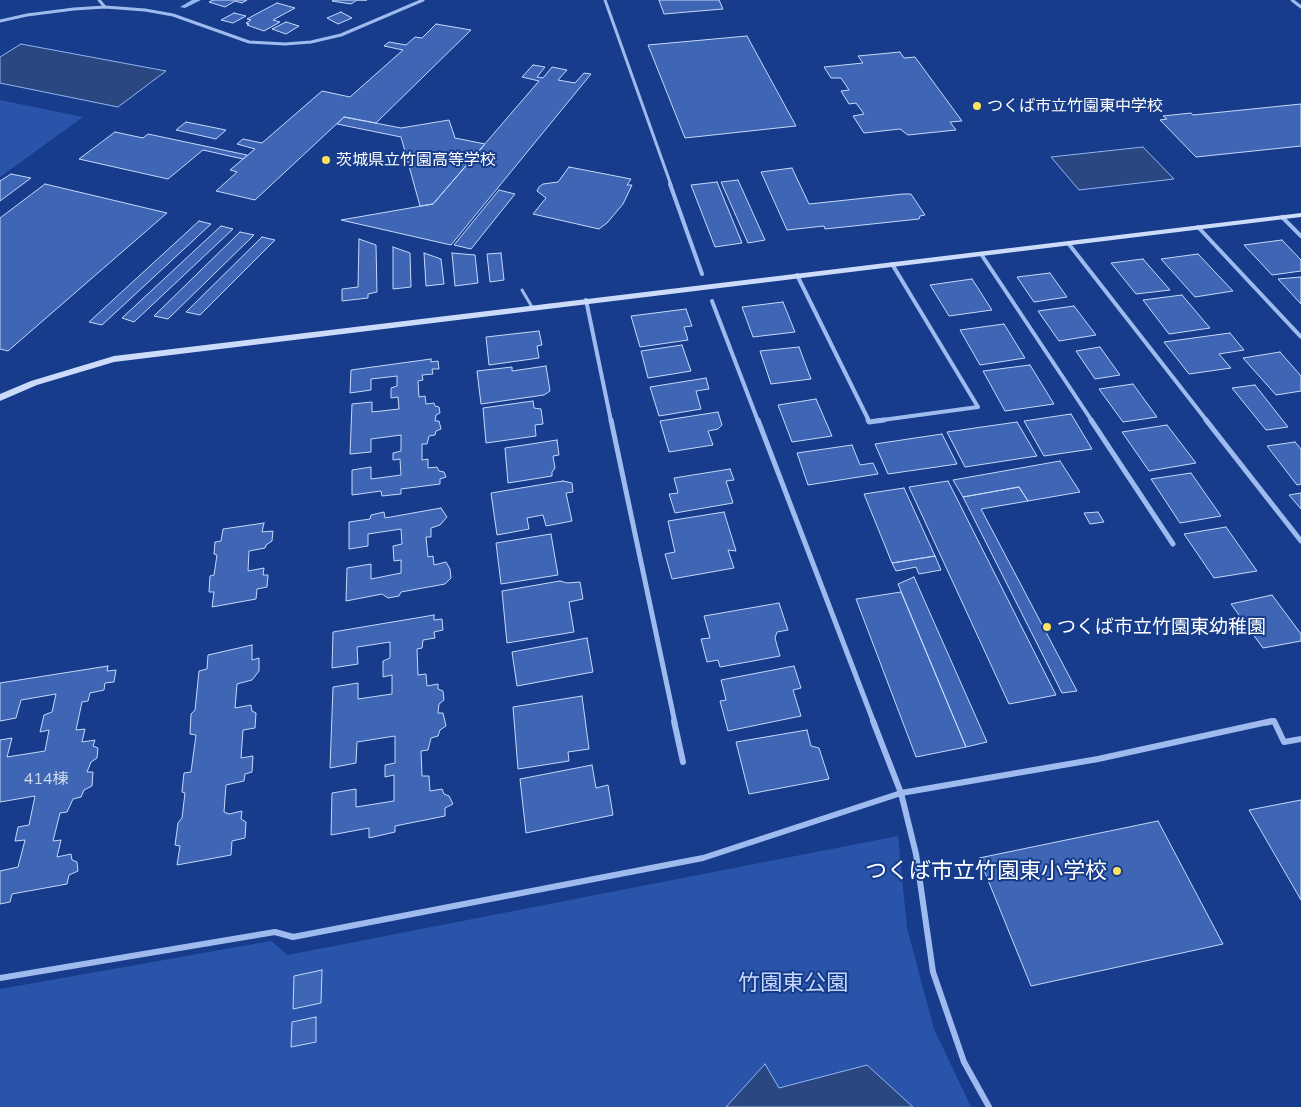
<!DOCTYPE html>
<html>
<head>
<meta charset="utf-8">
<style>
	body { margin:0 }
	canvas { display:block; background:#163c8b }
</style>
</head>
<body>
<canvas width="1301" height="1107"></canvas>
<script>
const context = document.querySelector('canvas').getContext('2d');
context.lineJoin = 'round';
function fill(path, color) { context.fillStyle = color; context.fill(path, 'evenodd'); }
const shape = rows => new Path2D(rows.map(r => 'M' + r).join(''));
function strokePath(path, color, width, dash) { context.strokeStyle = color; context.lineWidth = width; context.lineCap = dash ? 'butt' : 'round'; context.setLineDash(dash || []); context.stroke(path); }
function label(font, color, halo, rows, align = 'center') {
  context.font = font + ' Mulish,"Noto Sans JP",sans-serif'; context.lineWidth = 4; context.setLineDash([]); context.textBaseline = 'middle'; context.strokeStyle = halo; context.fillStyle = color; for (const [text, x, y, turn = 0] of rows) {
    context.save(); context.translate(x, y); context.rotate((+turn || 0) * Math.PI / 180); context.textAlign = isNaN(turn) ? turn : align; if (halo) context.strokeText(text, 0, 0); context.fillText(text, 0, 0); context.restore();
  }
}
fill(shape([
	[0,100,83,117,0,177],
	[898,836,907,928,934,1029,971,1107,0,1107,0,989,271,941,288,955]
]), '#2954a9');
const water = shape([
	[21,44,166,71,118,107,0,83,0,57,21,44],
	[1143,147,1174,179,1079,190,1051,157,1143,147],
	[765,1064,779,1088,867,1065,913,1107,726,1107,765,1064]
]);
fill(water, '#2a4782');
strokePath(water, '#91b4f2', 1);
fill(shape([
	[192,0,201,0,185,8,180,7,192,0]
]), '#91b4f2');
const building = shape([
	[213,0,247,0,242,3,235,1,225,7,209,2,213,0],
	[334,0,367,0,357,0,351,4,332,1,334,0],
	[659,0,719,0,723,9,664,14,659,0],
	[277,3,295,8,273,20,280,22,264,31,247,25,249,24,246,23,251,20,247,19,277,3],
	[341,12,352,18,338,24,327,18,341,12],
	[234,13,246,16,233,23,221,20,234,13],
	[286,22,299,26,286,34,272,29,286,22],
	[436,24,471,30,376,123,344,117,255,200,216,191,237,172,230,170,255,149,237,144,243,139,262,143,322,91,350,97,403,50,384,46,389,42,406,45,415,37,422,38,436,24],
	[747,36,796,126,685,138,648,45,747,36],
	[900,52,904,58,915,57,962,121,950,122,956,130,908,135,900,129,864,133,853,116,864,114,856,103,849,104,841,91,849,90,841,78,831,78,824,67,863,63,858,56,900,52],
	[533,65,545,67,537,77,543,78,552,67,567,70,558,80,575,83,584,73,591,74,451,245,341,220,433,204,539,81,522,77,533,65],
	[1301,104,1301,146,1196,157,1160,120,1167,119,1163,116,1191,113,1193,115,1301,104],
	[344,117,401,128,449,120,455,138,485,144,433,204,420,206,401,137,337,124,344,117],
	[186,122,226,130,216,139,176,130,186,122],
	[115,132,143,138,148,134,247,155,243,159,203,150,168,179,79,159,115,132],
	[569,167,631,179,627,185,632,185,623,204,607,223,599,229,533,214,546,198,537,191,539,187,543,184,558,182,569,167],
	[792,168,809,204,903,194,911,194,925,215,920,216,919,219,825,229,824,226,787,230,761,172,792,168],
	[11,174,31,178,0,201,0,181,11,174],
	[738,180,765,240,748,243,721,182,738,180],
	[717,182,742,243,715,247,691,185,717,182],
	[45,184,167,213,8,351,0,349,0,218,45,184],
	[499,190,515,194,471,249,454,245,499,190],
	[199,221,211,224,102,325,89,322,199,221],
	[221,226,233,229,134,322,122,318,221,226],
	[240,232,254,235,168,319,154,316,240,232],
	[262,237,275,240,200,315,186,312,262,237],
	[359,239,376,245,377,292,368,294,368,298,342,301,342,289,358,287,359,239],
	[1282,240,1301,260,1301,271,1272,275,1244,245,1282,240],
	[393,247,410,253,411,287,393,289,393,247],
	[424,253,441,259,444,284,426,286,424,253],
	[452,253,475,255,478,283,455,286,452,253],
	[501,253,504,280,490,282,487,254,501,253],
	[1198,254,1233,291,1195,297,1161,259,1198,254],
	[1143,259,1170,290,1136,294,1111,263,1143,259],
	[1050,273,1067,297,1034,302,1017,277,1050,273],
	[1301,277,1301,304,1278,279,1301,277],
	[972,279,992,310,949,316,930,285,972,279],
	[1182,295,1210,328,1169,334,1143,300,1182,295],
	[783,302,795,332,753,337,742,307,783,302],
	[1074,306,1096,335,1059,341,1038,311,1074,306],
	[686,309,692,326,684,327,688,340,640,347,631,316,686,309],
	[1004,324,1025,358,980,365,960,330,1004,324],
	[539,331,542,345,537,346,539,358,489,365,486,337,539,331],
	[1230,333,1244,350,1219,354,1231,368,1189,374,1164,342,1230,333],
	[682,345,691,371,648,378,641,351,682,345],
	[799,347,811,379,771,384,760,351,799,347],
	[1100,347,1120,375,1095,379,1076,351,1100,347],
	[1280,352,1301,376,1301,391,1276,395,1243,358,1280,352],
	[431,359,431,362,438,361,439,369,432,369,433,374,422,375,423,380,418,381,419,397,425,396,426,404,434,403,435,406,439,407,440,413,436,415,435,421,439,421,441,429,436,431,435,435,429,436,427,444,422,444,422,460,428,459,428,468,437,467,439,471,444,472,446,477,440,479,440,484,401,489,401,494,382,496,381,491,352,495,352,470,371,467,371,479,401,475,400,459,393,460,393,453,401,451,401,435,371,439,371,452,350,454,352,404,372,402,372,412,399,409,398,397,391,398,391,388,397,386,397,376,371,379,371,390,350,393,351,370,431,359],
	[1030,365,1054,404,1005,411,983,371,1030,365],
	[546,366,550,391,544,395,481,404,477,371,512,367,512,371,546,366],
	[706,378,709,389,696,391,701,409,659,416,650,387,706,378],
	[1133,384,1157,417,1123,422,1099,389,1133,384],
	[1255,385,1288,427,1266,430,1232,388,1255,385],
	[816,399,832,436,792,442,778,405,816,399],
	[533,401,534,408,541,409,543,424,535,425,536,436,486,443,483,408,533,401],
	[718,412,722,425,718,429,708,431,713,445,669,452,660,421,718,412],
	[1071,414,1092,449,1044,456,1024,421,1071,414],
	[1017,422,1037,456,965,467,947,432,1017,422],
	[1167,425,1196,463,1149,471,1122,432,1167,425],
	[942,434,957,464,888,474,875,444,942,434],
	[557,440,559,455,553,456,555,468,552,472,552,476,508,483,505,448,557,440],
	[1295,442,1301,449,1301,484,1297,485,1267,446,1295,442],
	[852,445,860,465,873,463,878,474,808,485,797,453,852,445],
	[1060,461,1080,492,1028,501,1019,487,963,497,953,480,1060,461],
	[730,469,734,480,726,481,733,503,675,513,669,494,678,493,674,478,730,469],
	[1191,473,1221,516,1180,523,1151,479,1191,473],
	[563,481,572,483,573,492,566,493,572,521,546,526,543,515,527,518,529,529,497,535,491,493,563,481],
	[948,481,1056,695,1009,704,909,487,948,481],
	[1019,487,1028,501,981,509,1077,691,1062,693,963,497,1019,487],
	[904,488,935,556,892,563,864,494,904,488],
	[1301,493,1301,509,1289,495,1301,493],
	[441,508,447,517,440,525,431,528,431,537,426,537,428,557,433,556,434,565,446,562,450,569,451,578,445,584,401,592,399,596,388,598,382,594,346,601,347,568,371,564,371,579,401,573,401,560,394,561,393,546,402,544,401,529,368,534,368,546,349,549,349,522,370,519,371,515,384,512,385,518,441,508],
	[724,512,736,551,728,550,734,568,672,579,665,554,675,552,668,521,724,512],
	[1098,512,1104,522,1090,524,1084,513,1098,512],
	[264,523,262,532,273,531,272,541,266,545,265,548,249,551,248,571,264,568,263,575,268,575,267,587,257,589,256,599,212,607,214,592,209,592,210,576,214,575,217,555,214,554,215,542,221,541,223,529,264,523],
	[1226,527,1257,571,1214,578,1184,534,1226,527],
	[551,534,558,575,501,584,496,543,551,534],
	[935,556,941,570,919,574,916,567,896,571,892,563,935,556],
	[914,577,987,742,966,747,898,584,914,577],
	[560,581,567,583,580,582,583,599,569,602,574,632,507,643,502,591,560,581],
	[901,592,966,747,916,757,856,599,901,592],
	[1272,595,1301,634,1301,641,1263,648,1231,604,1272,595],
	[779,603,788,630,777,632,775,638,780,656,720,667,718,660,707,662,701,639,710,638,704,616,779,603],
	[434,615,434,620,442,619,443,630,434,632,435,638,423,640,422,648,417,649,418,675,426,674,427,686,438,684,438,689,443,691,444,700,439,704,438,713,443,713,446,726,440,730,438,736,431,738,428,750,421,751,422,776,429,776,430,791,442,789,444,794,449,796,453,804,445,808,445,816,395,826,395,832,369,838,369,828,331,835,332,793,356,789,356,807,394,801,394,775,385,777,385,765,395,763,395,736,357,742,356,763,330,768,333,687,358,683,358,699,392,694,392,675,383,677,383,661,390,658,390,642,357,647,358,664,332,668,333,632,434,615],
	[587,638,593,672,517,686,512,652,587,638],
	[252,645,252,660,259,658,259,671,252,680,237,684,235,708,251,705,252,711,256,713,255,728,243,730,241,758,253,756,252,772,245,774,244,781,226,785,224,812,229,814,242,811,241,819,246,822,245,838,232,841,231,855,177,865,180,846,175,845,178,823,182,818,185,793,182,792,184,773,191,772,196,735,190,734,191,714,195,710,199,671,207,669,208,655,252,645],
	[108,666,107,671,116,670,114,682,105,683,104,690,90,693,88,701,82,702,76,730,85,729,82,742,95,740,93,746,98,748,97,758,91,762,87,772,93,772,92,786,84,790,81,797,73,799,67,812,60,813,53,841,61,840,57,857,71,854,72,860,77,862,78,871,69,875,67,884,12,894,10,902,0,904,0,871,18,867,25,840,15,841,18,827,29,825,35,796,0,802,0,740,12,738,7,757,45,751,49,730,40,732,44,715,52,712,56,694,21,700,16,718,0,721,0,683,108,666],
	[794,666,801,688,793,690,801,716,728,731,720,701,726,700,721,680,794,666],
	[582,696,589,749,568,752,569,761,518,769,513,707,582,696],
	[807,730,811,746,819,748,829,779,749,794,736,742,807,730],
	[592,765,596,788,608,785,613,815,526,833,520,779,592,765],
	[1301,800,1301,900,1249,810,1301,800],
	[1158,821,1223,944,1031,986,979,858,1158,821],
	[322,970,321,1003,293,1009,294,976,322,970],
	[316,1017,316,1042,291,1047,292,1022,316,1017]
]);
fill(building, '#3e66b4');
strokePath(building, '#c5d8fb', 1);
strokePath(shape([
	[522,290,532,307]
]), '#9fbaef', 3);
strokePath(shape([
	[99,0,105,7],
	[605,0,671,185],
	[1292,0,1301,7],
	[0,21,27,15,74,9,105,7,145,10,173,15,249,42,285,44,311,42,341,35,423,0]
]), '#9fbaef', 3);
strokePath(shape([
	[670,184,702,274],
	[1282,217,1301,236],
	[1198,227,1301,337],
	[1068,243,1207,421],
	[981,254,1092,421],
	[797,275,869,421],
	[586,300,611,421],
	[712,301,758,421],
	[875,421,978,407,892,264]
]), '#9fbaef', 4);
strokePath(shape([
	[611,420,675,723],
	[758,420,874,723],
	[868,420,869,422,884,420],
	[1091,420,1173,544],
	[1206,420,1301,541],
	[1267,723,1274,721,1275,723]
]), '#9fbaef', 5);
strokePath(shape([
	[674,721,683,762],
	[873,721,901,793,916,854,933,972,964,1062,989,1107],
	[1274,721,1284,742,1301,739],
	[0,978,275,932,293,937,703,858,901,793,1098,759,1272,721]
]), '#9fbaef', 6);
fill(shape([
	[1301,213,1301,217,114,362,37,385,0,401,0,394,31,381,114,356,1301,213]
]), '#cddbfa');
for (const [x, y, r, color] of [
	[977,106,5,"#ffe25d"],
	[326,160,5,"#ffe25d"],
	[1047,627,5,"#ffe25d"],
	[1117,871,5,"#ffe25d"]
]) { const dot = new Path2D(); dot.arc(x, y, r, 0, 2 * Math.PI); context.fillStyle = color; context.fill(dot); strokePath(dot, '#163c8b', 2); }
label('16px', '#fff', '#163c8b', [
	["つくば市立竹園東中学校",987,106],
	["茨城県立竹園高等学校",336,160]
], 'left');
label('16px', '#cfd9ec', null, [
	["414棟",46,779]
]);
label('19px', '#fff', '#163c8b', [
	["つくば市立竹園東幼稚園",1057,627]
], 'left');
label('22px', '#fff', '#163c8b', [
	["つくば市立竹園東小学校",1107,871]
], 'right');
label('22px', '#c5d8fb', '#163c8b', [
	["竹園東公園",793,983]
]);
</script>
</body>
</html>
